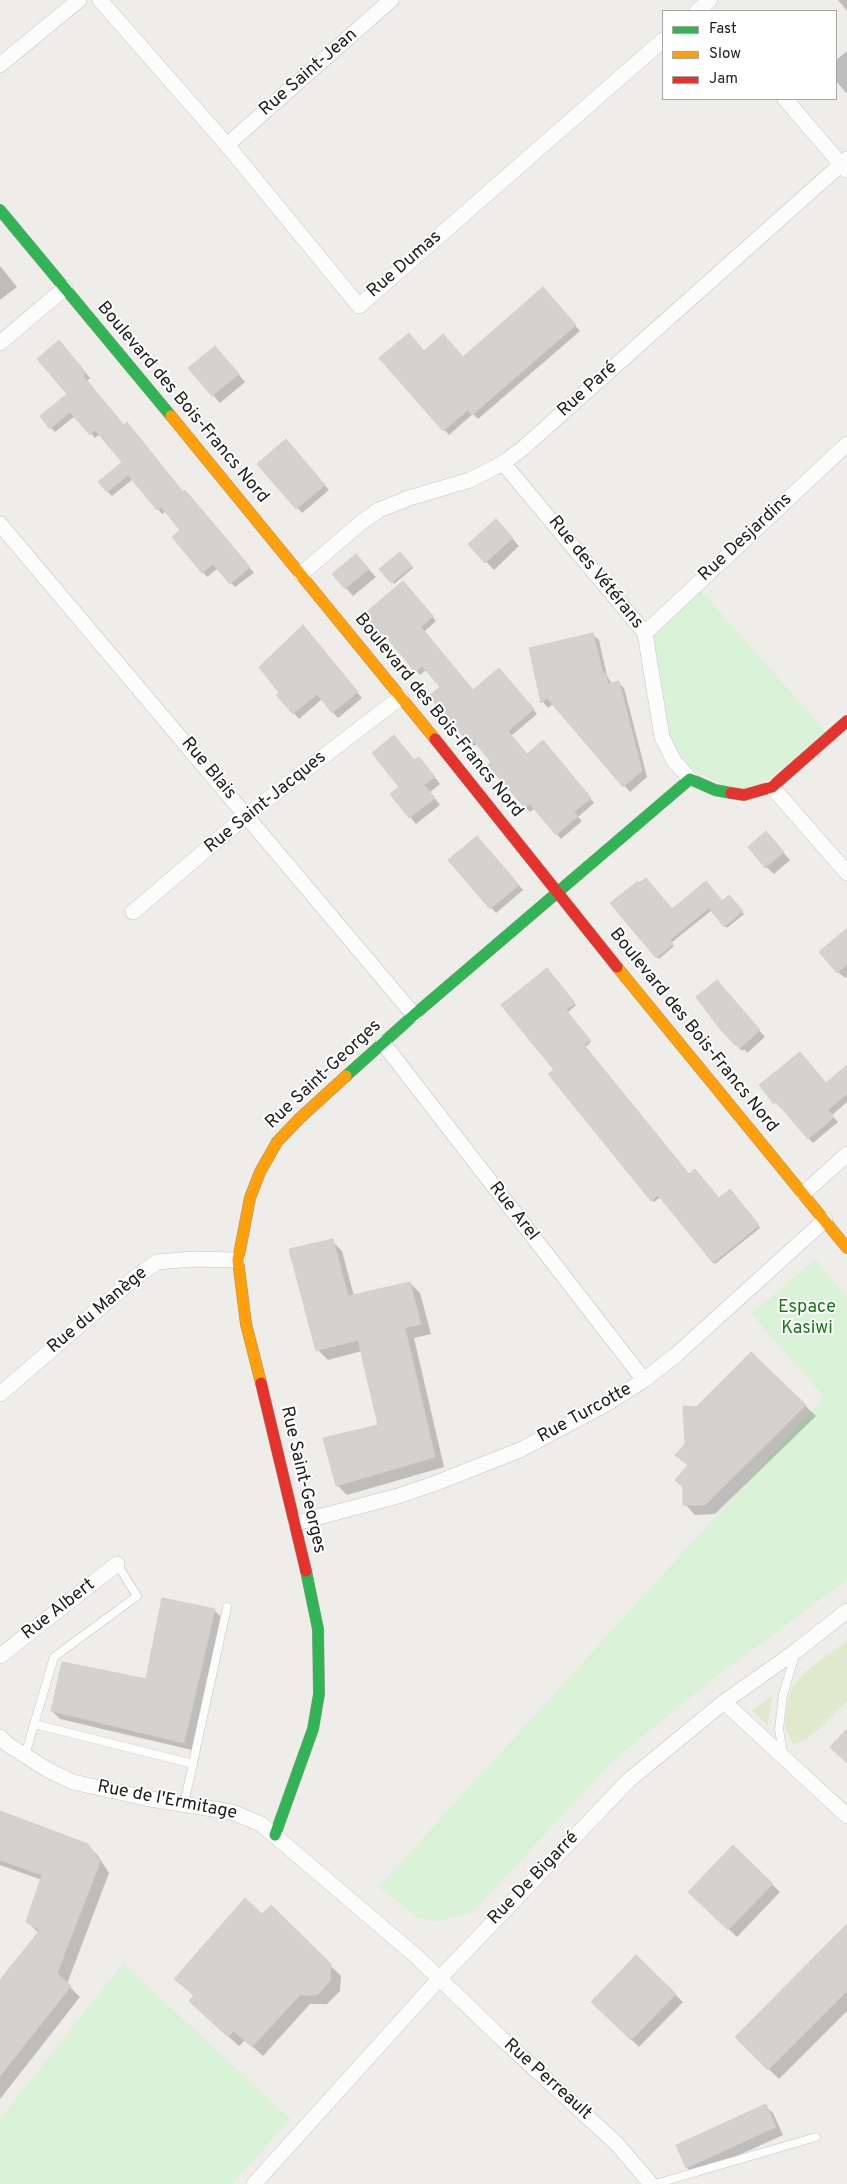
<!DOCTYPE html>
<html>
<head>
<meta charset="utf-8">
<style>
	body { margin:0 }
	#map { position:relative; width:847px; height:2184px; overflow:hidden; background:#efedea; font-family:Overpass,sans-serif }
	canvas { display:block }
	.legend { position:absolute; left:662px; top:10px; width:175px; height:90px; box-sizing:border-box; background:#fff; border:1px solid #a6a6a6; margin:0; padding:6px 9px; list-style:none; font-size:15px; color:#212121 }
	.legend li { display:flex; align-items:center; gap:10px; height:25px }
	.legend b { width:25px; border:1px solid #a6a6a6 }
</style>
</head>
<body>
<div id="map">
<canvas width="847" height="2184"></canvas>
<ul class="legend">
<li><b style="height:6px;background:#30b455"></b>Fast</li>
<li><b style="height:6px;background:#ff9f0a"></b>Slow</li>
<li><b style="height:6px;background:#e5322d"></b>Jam</li>
</ul>
</div>
<script>
const context = document.querySelector('canvas').getContext('2d');
context.lineJoin = 'round';
function fill(path, color) { context.fillStyle = color; context.fill(path, 'evenodd'); }
const shape = rows => new Path2D(rows.map(r => 'M' + r).join(''));
function strokePath(path, color, width, dash) { context.strokeStyle = color; context.lineWidth = width; context.lineCap = dash ? 'butt' : 'round'; context.setLineDash(dash || []); context.stroke(path); }
function label(font, color, halo, rows, align = 'center') {
  context.font = font + ' Overpass,sans-serif'; context.lineWidth = 4; context.setLineDash([]); context.textBaseline = 'middle'; context.strokeStyle = halo; context.fillStyle = color; for (const [text, x, y, turn = 0] of rows) {
    context.save(); context.translate(x, y); context.rotate((+turn || 0) * Math.PI / 180); context.textAlign = isNaN(turn) ? turn : align; if (halo) context.strokeText(text, 0, 0); context.fillText(text, 0, 0); context.restore();
  }
}
fill(shape([
	[847,1641,847,1701,817,1731,803,1741,793,1744,785,1728,787,1704,792,1688,806,1671],
	[772,1696,768,1725,752,1711]
]), '#deeacb');
fill(shape([
	[696,585,830,736,744,795,674,761,645,633],
	[815,1259,847,1297,847,1580,709,1682,614,1760,473,1912,434,1922,418,1917,378,1887,824,1397,751,1314],
	[123,1963,291,2119,232,2184,0,2184,0,2119]
]), '#daf2d8');
fill(shape([
	[838,0,847,0,847,11],
	[847,51,847,94,836,81,836,60],
	[0,266,17,287,0,300],
	[548,294,580,331,478,419,473,414,449,435,381,359,463,358],
	[64,347,90,378,87,381,124,426,184,493,190,496,254,573,235,587,218,568,207,577,203,572,182,530,166,511,162,514,158,509,133,479,112,496,108,492,99,482,124,462,100,434,95,438,75,416,55,432,51,428,68,395],
	[222,355,245,382,220,403,190,368],
	[291,446,329,490,302,513,259,464],
	[503,528,519,546,494,570,470,544],
	[400,553,413,568,394,584,381,569],
	[363,563,376,577,353,596,346,588],
	[408,587,436,621,424,632,473,691,503,674,537,714,511,736,527,755,547,746,594,803,578,817,582,821,561,839,535,808,530,812,526,808,489,765,493,762,478,743,474,746,470,742,442,687,427,669,420,675,366,614],
	[308,632,362,698,338,718,322,699,299,719,278,695],
	[593,635,599,640,607,676,612,684,618,683,624,688,647,777,630,792,553,704,548,708,543,702,530,649],
	[415,762,425,765,440,784,430,792,440,805,416,824,392,795,401,787],
	[773,841,790,860,774,874,766,867],
	[482,842,523,890,496,913,450,860],
	[729,897,744,914,727,928,712,910,671,943,674,946,659,959,612,903,672,911,722,902],
	[847,931,847,976,845,978,838,972],
	[549,972,576,1005,567,1013,591,1042,585,1047,689,1175,719,1199,732,1193,760,1228,715,1264,660,1197,654,1202,652,1200,555,1070],
	[723,988,765,1037,747,1053,744,1049,742,1051,721,1029],
	[847,1066,847,1102,832,1115,838,1122,813,1143,761,1086,826,1084],
	[332,1241,342,1251,354,1296,410,1283,420,1293,431,1334,414,1338,444,1467,347,1495,337,1485,379,1426,362,1351,328,1360,318,1350],
	[751,1354,816,1416,715,1514,695,1515,685,1504,689,1466,677,1455,687,1445,696,1408],
	[214,1610,222,1618,192,1750,60,1719,52,1711,147,1681],
	[0,1812,88,1845,98,1856,109,1873,67,1984,80,1997,0,2099,0,1982,39,1933,27,1922,42,1880,0,1865],
	[733,1847,780,1892,737,1937,690,1892],
	[271,1907,341,1976,340,1991,327,2004,310,2004,263,2056,245,2040,239,2046,200,2011,194,1996,176,1979,262,1916],
	[847,1926,847,2011,779,2079,736,2037],
	[636,1957,683,2002,639,2047,593,2002],
	[765,2106,773,2113,783,2135,695,2175,687,2168,677,2146]
]), '#0003');
const building = shape([
	[543,287,576,325,472,415,468,410,443,431,379,358,409,333,424,351,443,334,463,357,543,287],
	[59,340,86,373,83,376,124,425,127,422,183,492,185,490,250,567,230,584,213,564,202,573,172,537,180,530,161,507,157,510,128,475,107,492,98,482,122,462,95,430,90,435,70,412,50,429,40,416,67,394,37,359,59,340],
	[215,346,239,374,212,396,188,368,215,346],
	[286,439,325,485,296,509,257,464,286,439],
	[496,519,513,538,485,563,468,544,496,519],
	[400,552,412,566,391,583,379,569,400,552],
	[356,554,369,569,345,589,332,574,356,554],
	[403,581,433,616,421,627,473,690,499,668,534,709,508,731,527,754,543,740,591,798,574,812,578,816,556,835,530,804,525,808,488,765,491,762,473,740,469,743,429,696,440,687,422,666,415,672,383,633,381,635,364,614,403,581],
	[303,625,358,692,332,713,317,694,293,714,276,695,279,693,259,667,303,625],
	[593,633,603,673,605,673,608,684,619,681,642,771,623,787,547,698,541,703,529,648,593,633],
	[394,735,414,760,419,757,435,777,424,785,435,798,409,818,390,794,399,787,372,753,394,735],
	[766,831,784,852,765,868,748,847,766,831],
	[477,836,519,885,490,909,448,860,477,836],
	[646,878,672,909,706,881,722,901,729,895,743,911,724,927,709,908,670,940,673,944,656,958,610,903,638,881,639,883,646,878],
	[847,928,847,964,837,973,819,952,847,928],
	[547,968,575,1003,566,1010,590,1040,584,1045,689,1174,695,1169,719,1198,730,1189,759,1225,713,1263,658,1195,651,1201,548,1074,554,1070,501,1005,547,968],
	[717,980,760,1030,740,1048,737,1044,735,1045,720,1029,696,997,717,980],
	[800,1052,826,1083,847,1065,847,1094,828,1110,834,1117,808,1139,776,1102,774,1104,759,1085,800,1052],
	[333,1239,348,1296,410,1282,421,1324,405,1328,435,1457,336,1486,323,1438,378,1425,358,1340,316,1351,289,1249,333,1239],
	[751,1352,806,1405,705,1505,683,1505,683,1487,675,1480,688,1465,675,1455,685,1444,683,1406,696,1407,751,1352],
	[162,1598,215,1609,184,1743,51,1711,62,1662,146,1679,162,1598],
	[847,1729,847,1763,830,1747,847,1729],
	[0,1811,88,1844,100,1862,57,1973,71,1986,0,2076,0,1980,40,1930,26,1922,42,1875,0,1860,0,1811],
	[733,1845,773,1884,728,1930,688,1892,733,1845],
	[245,1898,262,1914,271,1905,331,1964,330,1981,317,1995,300,1995,252,2047,234,2031,228,2037,189,2001,194,1995,174,1979,245,1898],
	[847,1924,847,1991,768,2070,735,2037,847,1924],
	[636,1955,676,1994,631,2040,591,2002,636,1955],
	[766,2104,776,2127,686,2168,676,2145,766,2104]
]);
fill(building, '#d4d1cf');
strokePath(building, '#d2cecb', 1);
const lane = shape([
	[34,1724,193,1764],
	[783,1753,779,1729,783,1695,795,1655],
	[25,1755,54,1657,137,1596,117,1564],
	[184,1804,227,1607],
	[655,2184,816,2137]
]);
const street = shape([
	[100,0,227,145,359,306,663,40],
	[697,11,710,0],
	[0,65,79,0],
	[785,99,846,170],
	[227,145,391,0],
	[0,343,65,288],
	[503,463,645,633,662,737,674,761,690,779],
	[0,524,414,1015],
	[301,574,363,521,379,510,409,498,470,480,503,463,522,449,847,159],
	[645,633,847,444],
	[772,787,847,873],
	[133,912,247,815,401,697],
	[383,1043,644,1380],
	[804,1193,847,1154],
	[0,1394,137,1276,157,1262,193,1259,238,1260],
	[296,1523,398,1496,436,1483,520,1450,608,1403,644,1380,677,1354,825,1220],
	[0,1656,117,1564],
	[724,1702,847,1816],
	[0,1737,7,1744,48,1770,73,1782,150,1799,232,1812,261,1824,416,1956,500,2037,617,2144,651,2184],
	[254,2184,439,1979,629,1780,724,1702,796,1651,847,1611]
]);
const fast = shape([
	[0,210,171,416],
	[346,1076,414,1015,690,779,715,790,731,793],
	[275,1835,313,1729,319,1694,318,1629,306,1571]
]);
const slow = shape([
	[171,416,435,739],
	[617,967,847,1248],
	[261,1383,246,1324,238,1260,250,1198,260,1172,277,1142,300,1118,346,1076]
]);
const jam = shape([
	[435,739,617,967],
	[731,793,744,795,772,787,847,721],
	[261,1383,306,1571]
]);
strokePath(lane, '#c5c4c2', 9);
strokePath(street, '#c5c4c2', 16);
strokePath(fast, '#989882', 12);
strokePath(slow, '#989882', 12);
strokePath(jam, '#989882', 12);
strokePath(lane, '#fdfcfc', 8);
strokePath(street, '#fdfcfc', 15);
strokePath(fast, '#30b455', 11);
strokePath(slow, '#ff9f0a', 11);
strokePath(jam, '#e5322d', 11);
label('18px', '#212121', '#fff', [
	["Rue Saint-Jean",309,73,-41],
	["Rue Dumas",405,265,-41],
	["Rue Paré",588,390,-42],
	["Boulevard des Bois-Francs Nord",182,403,50],
	["Rue Desjardins",746,538,-43],
	["Rue des Vétérans",595,573,51],
	["Boulevard des Bois-Francs Nord",438,716,51],
	["Rue Blais",208,769,50],
	["Rue Saint-Jacques",266,803,-39],
	["Boulevard des Bois-Francs Nord",693,1031,51],
	["Rue Saint-Georges",324,1075,-43],
	["Rue Arel",513,1212,52],
	["Rue du Manège",98,1311,-40],
	["Rue Turcotte",585,1414,-29],
	["Rue Saint-Georges",302,1480,77],
	["Rue Albert",59,1610,-38],
	["Rue de l'Ermitage",167,1801,11],
	["Rue De Bigarré",534,1879,-46],
	["Rue Perreault",547,2080,42]
]);
label('18px', '#127b14', '#fff', [
	["Espace",807,1308],
	["Kasiwi",807,1329]
]);
</script>
</body>
</html>
